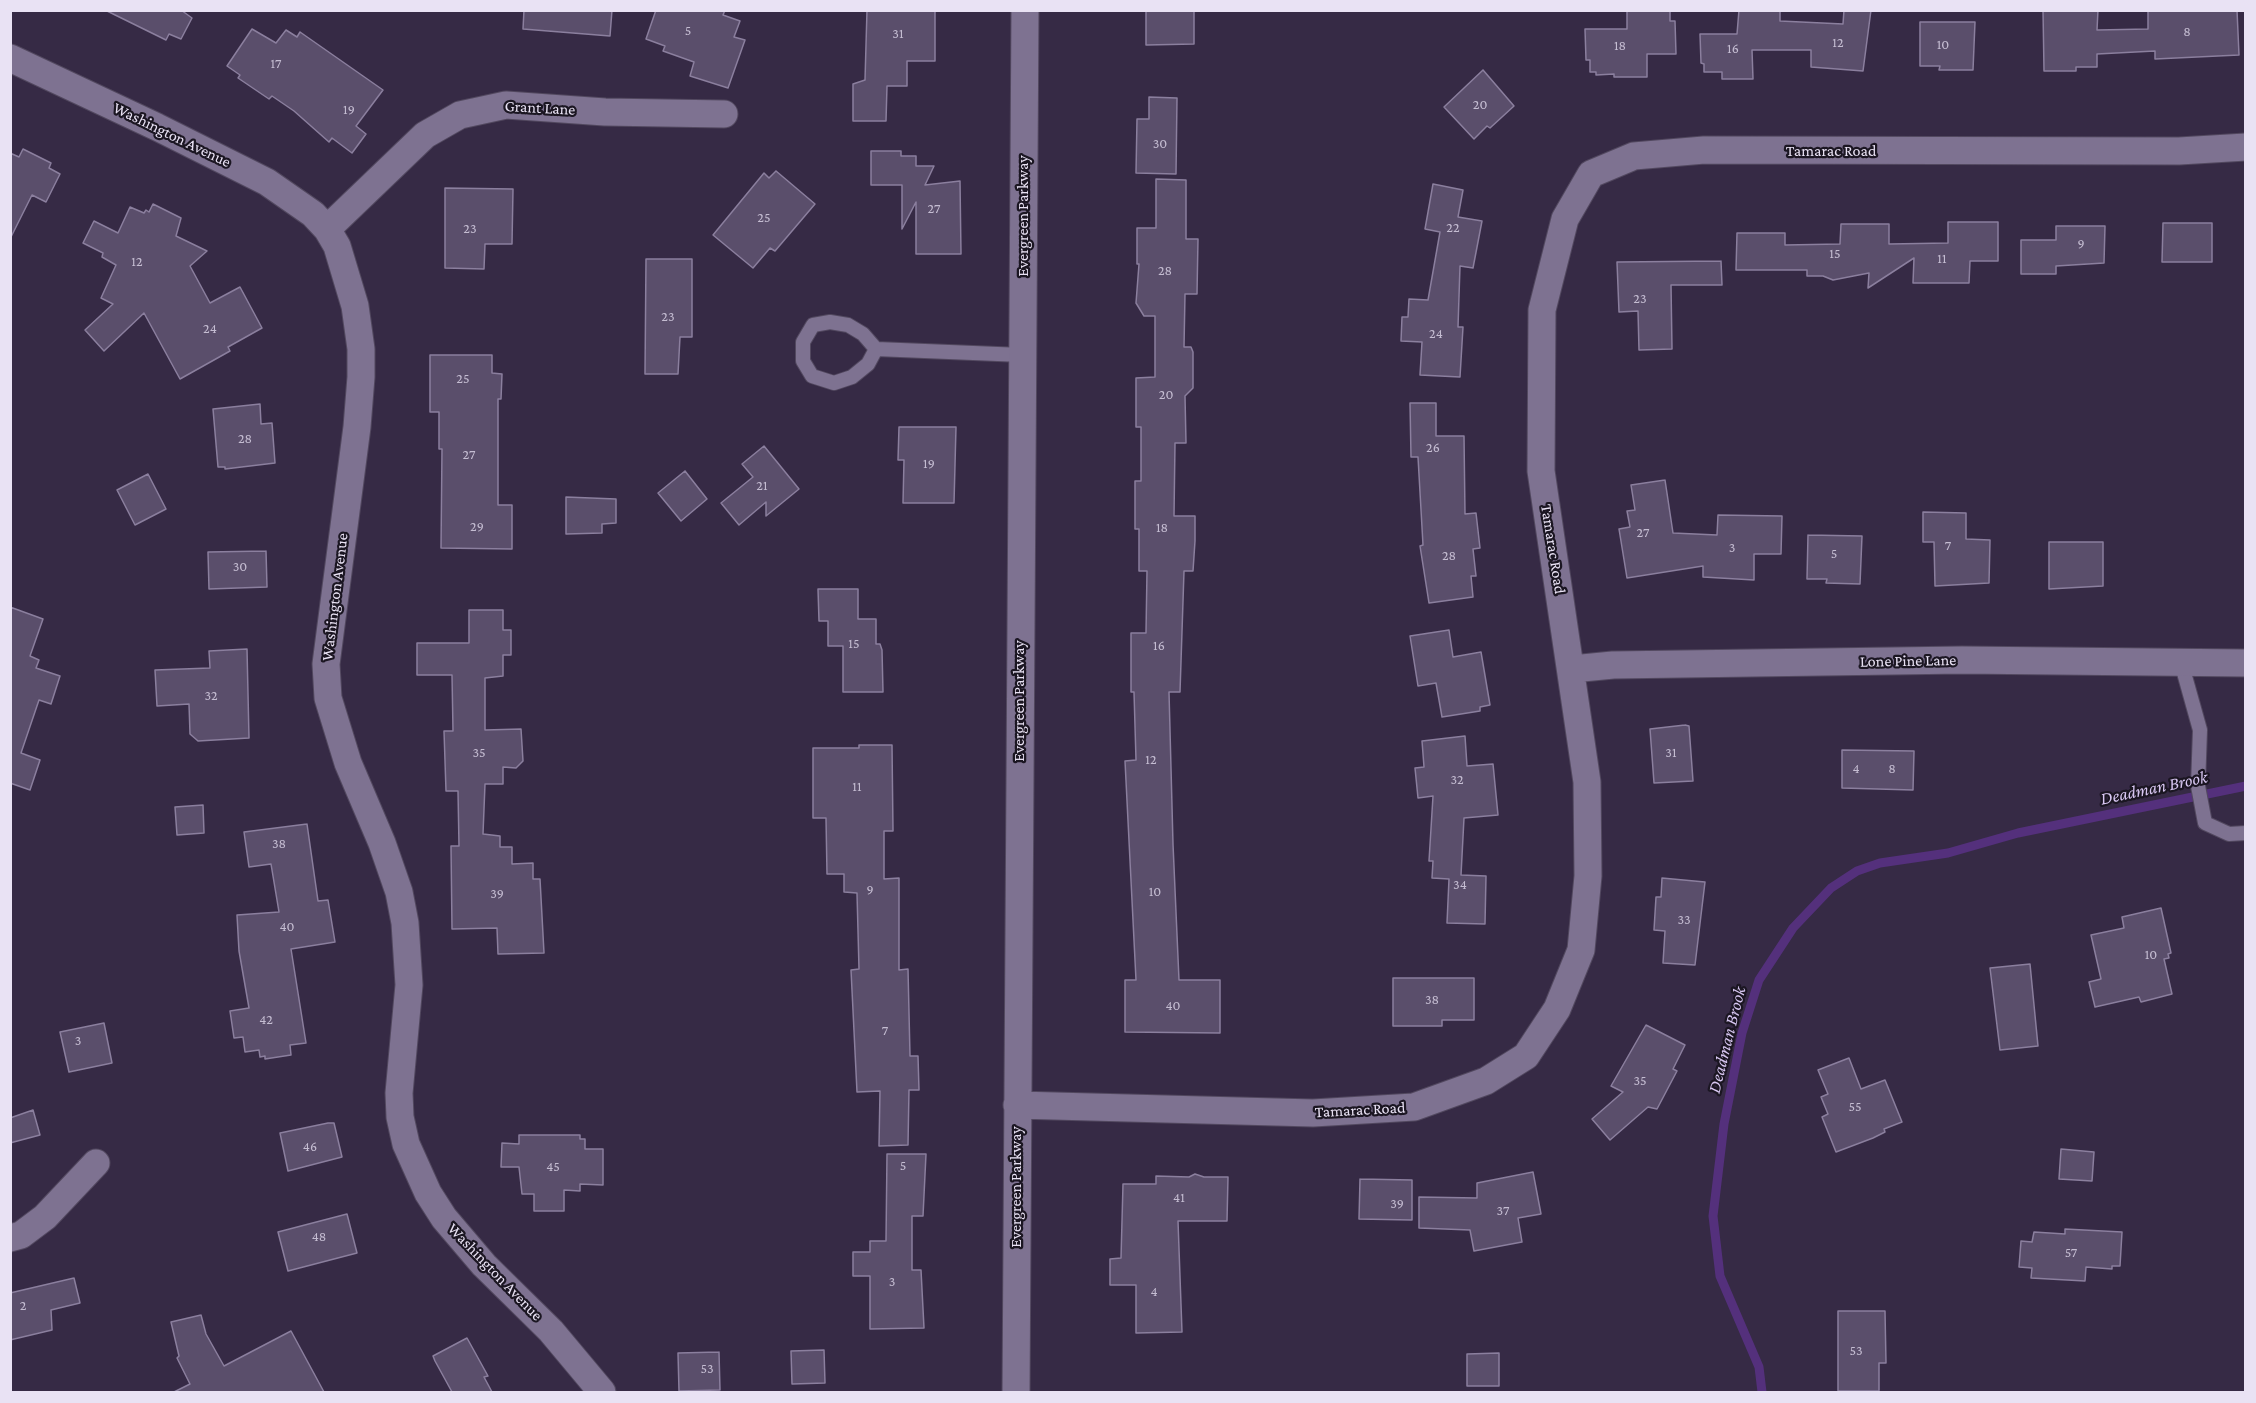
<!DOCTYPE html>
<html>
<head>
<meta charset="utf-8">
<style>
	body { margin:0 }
	#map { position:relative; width:2256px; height:1403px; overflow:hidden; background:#362a45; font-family:"Crimson Pro",serif }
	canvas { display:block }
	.frame { position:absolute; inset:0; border:12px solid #e9e2f4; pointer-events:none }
</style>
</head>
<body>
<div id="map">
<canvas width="2256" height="1403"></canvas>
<div class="frame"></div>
</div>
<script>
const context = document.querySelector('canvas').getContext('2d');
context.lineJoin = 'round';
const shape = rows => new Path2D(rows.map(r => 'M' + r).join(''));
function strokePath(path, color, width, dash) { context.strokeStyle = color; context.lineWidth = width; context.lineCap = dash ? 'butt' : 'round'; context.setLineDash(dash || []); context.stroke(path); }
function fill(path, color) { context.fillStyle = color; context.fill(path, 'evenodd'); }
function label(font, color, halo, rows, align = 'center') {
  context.font = font + ' "Crimson Pro",serif'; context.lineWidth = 4.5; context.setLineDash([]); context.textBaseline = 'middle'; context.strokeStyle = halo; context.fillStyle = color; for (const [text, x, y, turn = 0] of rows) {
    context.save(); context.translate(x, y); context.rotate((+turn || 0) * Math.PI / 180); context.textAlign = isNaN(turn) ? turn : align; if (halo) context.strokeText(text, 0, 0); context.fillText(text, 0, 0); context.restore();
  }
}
strokePath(shape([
	[1762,1392,1759,1367,1720,1276,1713,1216,1724,1124,1742,1033,1759,980,1793,928,1831,888,1857,871,1880,863,1948,853,2018,833,2246,786]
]), '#54307c', 9);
const building = shape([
	[105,10,181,10,192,18,181,39,169,34,166,40,105,10],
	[524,10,612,10,610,36,523,29,524,10],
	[656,10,725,10,723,15,740,21,734,37,745,40,728,88,690,76,694,62,663,51,665,46,646,39,656,10],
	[867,10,935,10,935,61,907,61,907,86,887,86,886,121,853,121,853,84,865,80,867,10],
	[1146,10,1194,10,1194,44,1146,45,1146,10],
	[1627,10,1670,10,1670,21,1675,21,1676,54,1647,54,1647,77,1614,77,1614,74,1596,75,1596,72,1590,72,1590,60,1586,60,1585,29,1627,29,1627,10],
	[1739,10,1780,10,1780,21,1843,24,1844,10,1871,10,1863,71,1811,67,1811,50,1752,50,1753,79,1722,79,1722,72,1704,72,1704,64,1701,63,1700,34,1737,34,1739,10],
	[2043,10,2098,10,2097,30,2148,29,2148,10,2237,10,2239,55,2155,59,2155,51,2097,54,2097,67,2076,67,2076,71,2044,71,2043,10],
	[1920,22,1975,22,1973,70,1939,70,1940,66,1920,66,1920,22],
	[252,29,276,43,286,30,297,37,300,32,383,90,356,126,366,134,352,153,332,138,329,142,294,111,272,96,269,99,238,78,240,75,227,66,252,29],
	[1483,70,1514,106,1490,128,1487,126,1474,139,1444,107,1483,70],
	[1149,97,1177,98,1176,174,1136,173,1137,119,1149,119,1149,97],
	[23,149,51,163,49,168,60,174,46,202,32,195,10,239,10,153,19,157,23,149],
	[871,151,901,151,901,156,916,156,916,166,934,166,925,185,960,181,961,254,916,254,916,202,902,229,902,185,871,185,871,151],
	[776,171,815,204,775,251,770,248,753,268,713,235,764,173,769,178,776,171],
	[1156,179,1186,180,1186,239,1198,239,1197,294,1185,294,1184,347,1191,347,1193,352,1193,388,1185,396,1186,443,1175,443,1174,516,1195,516,1195,541,1193,571,1184,571,1180,692,1169,692,1173,844,1179,980,1220,980,1220,1033,1125,1032,1125,980,1136,980,1125,761,1136,760,1134,692,1131,692,1131,633,1146,633,1147,571,1139,571,1139,529,1135,529,1135,481,1141,481,1141,427,1136,427,1136,378,1155,377,1155,316,1144,316,1136,303,1139,264,1137,264,1137,228,1156,228,1156,179],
	[1433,184,1463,190,1458,217,1482,221,1473,268,1460,266,1458,327,1463,327,1460,377,1420,375,1422,342,1401,341,1402,317,1408,317,1409,299,1428,300,1440,232,1425,229,1433,184],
	[445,188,513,189,512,244,485,244,484,269,445,268,445,188],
	[153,204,181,218,176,236,207,251,190,266,210,303,240,287,262,328,228,347,230,351,180,379,144,313,104,351,85,330,113,304,101,298,116,265,102,257,103,253,83,243,94,221,118,233,130,207,144,213,146,210,149,212,153,204],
	[1948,222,1998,222,1998,261,1970,261,1969,283,1913,283,1914,258,1868,288,1869,273,1833,280,1823,276,1807,276,1807,270,1736,270,1737,233,1785,233,1785,245,1840,244,1841,224,1889,224,1889,244,1948,243,1948,222],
	[2163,223,2212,223,2212,262,2162,262,2163,223],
	[2056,226,2105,226,2104,263,2056,266,2056,274,2021,274,2021,240,2056,240,2056,226],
	[646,259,692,259,692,337,680,337,678,374,645,374,646,259],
	[1721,261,1722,285,1671,285,1672,349,1639,350,1638,311,1619,312,1617,262,1721,261],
	[430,355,492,355,492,373,502,374,501,399,498,399,498,505,512,505,512,549,441,548,442,449,439,449,439,412,430,412,430,355],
	[1410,403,1436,403,1436,436,1464,436,1465,514,1476,513,1480,548,1473,549,1476,576,1471,576,1473,597,1429,603,1420,546,1423,545,1418,457,1411,457,1410,403],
	[260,404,261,424,272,423,275,463,225,469,225,467,218,467,213,409,260,404],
	[899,427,956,427,954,503,903,503,904,460,898,460,899,427],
	[764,446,799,489,766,516,766,502,739,525,721,503,753,477,742,464,764,446],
	[685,471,707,499,681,521,658,493,685,471],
	[148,474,166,509,135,525,117,490,148,474],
	[1665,480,1673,533,1717,535,1718,515,1782,516,1781,554,1754,554,1754,580,1703,577,1703,566,1627,578,1619,529,1630,527,1627,511,1635,510,1631,485,1665,480],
	[566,497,616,499,616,523,602,524,602,533,566,534,566,497],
	[1923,512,1966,513,1966,539,1990,540,1989,583,1935,586,1934,542,1923,542,1923,512],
	[1808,535,1862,536,1860,584,1826,583,1827,579,1807,579,1808,535],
	[2049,542,2103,542,2103,586,2049,589,2049,542],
	[266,551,267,587,209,589,208,552,266,551],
	[818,589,858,589,858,619,876,619,876,644,880,644,882,650,883,692,843,692,843,646,828,646,828,621,819,621,818,589],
	[10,607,43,619,30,656,39,660,36,668,60,676,51,704,39,700,21,753,40,760,30,790,10,783,10,607],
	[469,610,503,610,503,630,511,630,511,655,503,655,503,676,485,678,485,730,521,729,523,761,516,768,503,767,503,784,485,784,483,834,500,836,500,847,512,847,512,864,533,863,533,879,540,879,544,953,498,954,497,928,452,929,451,846,459,846,458,791,446,791,444,731,453,731,452,675,417,675,417,643,469,643,469,610],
	[1449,630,1453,657,1481,652,1490,705,1480,707,1480,711,1442,717,1436,683,1418,686,1410,636,1449,630],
	[247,649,249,738,198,741,190,734,189,704,157,706,155,670,210,668,209,651,247,649],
	[1685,725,1689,726,1693,781,1654,783,1650,729,1685,725],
	[1465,736,1467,766,1493,764,1498,815,1464,818,1461,875,1486,876,1485,924,1447,923,1449,879,1432,878,1433,861,1429,861,1433,796,1418,798,1415,768,1424,767,1422,741,1465,736],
	[859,745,892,745,893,831,884,831,884,879,899,878,899,970,908,969,910,1056,918,1056,919,1090,909,1090,908,1145,879,1146,880,1091,857,1092,851,970,859,969,857,893,844,892,844,874,827,874,826,818,813,818,813,748,859,748,859,745],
	[1842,750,1914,751,1913,790,1842,788,1842,750],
	[203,805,204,833,177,835,175,807,203,805],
	[307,824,318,901,328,900,335,942,291,949,306,1043,290,1045,291,1055,265,1059,265,1056,260,1057,259,1050,245,1052,243,1037,234,1038,230,1011,249,1008,239,951,237,915,279,912,271,864,249,867,244,832,307,824],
	[1662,878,1705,882,1695,965,1663,963,1665,931,1654,930,1656,897,1661,897,1662,878],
	[2161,908,2171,953,2168,954,2169,958,2164,959,2172,994,2141,1002,2139,997,2095,1007,2089,982,2101,979,2091,935,2124,928,2122,917,2161,908],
	[2030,964,2038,1046,2000,1050,1990,968,2030,964],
	[1393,978,1474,978,1474,1020,1442,1020,1442,1026,1393,1026,1393,978],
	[104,1023,112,1063,69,1072,60,1032,104,1023],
	[1646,1025,1685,1045,1673,1069,1677,1071,1657,1109,1648,1107,1610,1140,1592,1119,1623,1092,1611,1086,1646,1025],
	[1849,1058,1861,1089,1885,1080,1902,1122,1884,1129,1885,1132,1873,1138,1836,1152,1822,1117,1828,1114,1821,1097,1828,1094,1818,1070,1849,1058],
	[33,1110,40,1135,10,1143,10,1118,33,1110],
	[328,1123,334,1123,342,1157,288,1171,280,1133,328,1123],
	[519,1135,580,1135,580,1139,585,1139,585,1149,603,1149,603,1185,580,1184,580,1191,564,1190,564,1211,534,1211,534,1194,522,1194,519,1167,501,1167,502,1143,519,1144,519,1135],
	[2061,1149,2094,1152,2092,1181,2059,1179,2061,1149],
	[887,1154,926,1154,923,1216,912,1216,912,1270,921,1270,924,1328,870,1329,870,1276,853,1276,853,1252,870,1252,870,1241,886,1241,887,1154],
	[1533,1172,1541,1214,1518,1218,1522,1242,1474,1251,1470,1230,1419,1228,1419,1197,1477,1198,1477,1183,1533,1172],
	[1195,1174,1204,1177,1228,1177,1227,1221,1178,1221,1182,1332,1136,1333,1136,1285,1110,1285,1110,1259,1121,1258,1123,1184,1156,1184,1156,1176,1189,1177,1195,1174],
	[1360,1179,1412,1180,1412,1220,1359,1219,1360,1179],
	[347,1214,357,1253,288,1271,278,1232,347,1214],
	[2065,1229,2122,1232,2120,1266,2112,1266,2112,1269,2086,1267,2085,1281,2031,1278,2032,1268,2019,1267,2021,1241,2032,1242,2034,1232,2065,1234,2065,1229],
	[74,1278,80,1303,51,1310,52,1330,10,1340,10,1293,74,1278],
	[1838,1311,1885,1311,1886,1363,1879,1363,1879,1391,1838,1391,1838,1311],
	[201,1315,206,1334,224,1366,291,1331,324,1392,174,1392,190,1384,177,1358,179,1356,171,1322,201,1315],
	[467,1338,488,1376,484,1377,492,1392,452,1392,435,1361,433,1356,467,1338],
	[824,1350,825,1383,792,1384,791,1351,824,1350],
	[719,1352,720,1390,679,1391,678,1353,719,1352],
	[1499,1353,1499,1386,1467,1386,1467,1354,1499,1353]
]);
fill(building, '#5a4e6b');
strokePath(building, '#8b7f9e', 1.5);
const lane = shape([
	[876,349,863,334,848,325,830,322,813,325,803,342,803,361,812,376,834,383,852,377,868,364,876,349,1022,355],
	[2181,662,2200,730,2198,786,2205,823,2229,834,2246,833]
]);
const street = shape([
	[10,58,157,127,267,182,313,214,327,229,337,246,355,306,361,349,361,377,357,427,326,664,328,698,348,763,382,843,399,892,405,923,409,985,399,1093,400,1117,406,1144,428,1193,444,1218,484,1265,551,1331,602,1392],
	[327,229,425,135,460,115,506,105,605,112,724,114],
	[1572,669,1613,665,1962,660,2246,663],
	[1017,1105,1313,1113,1414,1107,1486,1081,1526,1056,1557,1009,1581,950,1588,876,1587,782,1541,471,1542,310,1565,219,1591,174,1634,156,1704,150,2179,151,2246,147],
	[10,1238,21,1235,45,1217,96,1163],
	[1016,1392,1025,10]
]);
strokePath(lane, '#52485f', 16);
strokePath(street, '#52485f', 29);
strokePath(lane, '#7e7291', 14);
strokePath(street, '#7e7291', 27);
label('14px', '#c5bdd2', null, [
	["5",688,31],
	["8",2187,32],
	["31",898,34],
	["12",1838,43],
	["10",1943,45],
	["18",1620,46],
	["16",1733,49],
	["17",276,64],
	["20",1480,105],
	["19",349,110],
	["30",1160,144],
	["27",934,209],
	["25",764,218],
	["22",1453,228],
	["23",470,229],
	["9",2081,244],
	["15",1835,254],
	["11",1942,259],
	["12",137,262],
	["28",1165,271],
	["23",1640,299],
	["23",668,317],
	["24",210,329],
	["24",1436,334],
	["25",463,379],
	["20",1166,395],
	["28",245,439],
	["26",1433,448],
	["27",469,455],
	["19",929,464],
	["21",762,486],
	["29",477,527],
	["18",1162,528],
	["27",1643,533],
	["7",1948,546],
	["3",1732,548],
	["5",1834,554],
	["28",1449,556],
	["30",240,567],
	["15",854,644],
	["16",1159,646],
	["32",211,696],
	["35",479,753],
	["31",1671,753],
	["12",1151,760],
	["4",1856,769],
	["8",1892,769],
	["32",1457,780],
	["11",857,787],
	["38",279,844],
	["34",1460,885],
	["9",870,890],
	["10",1155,892],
	["39",497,894],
	["33",1684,920],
	["40",287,927],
	["10",2151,955],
	["38",1432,1000],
	["40",1173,1006],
	["42",266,1020],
	["7",885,1031],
	["3",78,1041],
	["35",1640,1081],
	["55",1855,1107],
	["46",310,1147],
	["5",903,1166],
	["45",553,1167],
	["41",1179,1198],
	["39",1397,1204],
	["37",1503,1211],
	["48",319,1237],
	["57",2071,1253],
	["3",892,1282],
	["4",1154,1292],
	["2",23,1306],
	["53",1856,1351],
	["53",707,1369]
]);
label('16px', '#e9e2f4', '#1b1622', [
	["Grant Lane",540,108,3],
	["Washington Avenue",172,135,26],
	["Tamarac Road",1831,151],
	["Evergreen Parkway",1023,216,-90],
	["Tamarac Road",1553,549,81],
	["Washington Avenue",335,597,-83],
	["Lone Pine Lane",1908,661,-1],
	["Evergreen Parkway",1019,701,-90],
	["Tamarac Road",1360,1110,-3],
	["Evergreen Parkway",1016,1187,-90],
	["Washington Avenue",495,1272,46]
]);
label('italic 18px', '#d8c7f2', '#1b1622', [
	["Deadman Brook",2154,788,-12],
	["Deadman Brook",1727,1040,-76]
]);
</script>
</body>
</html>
